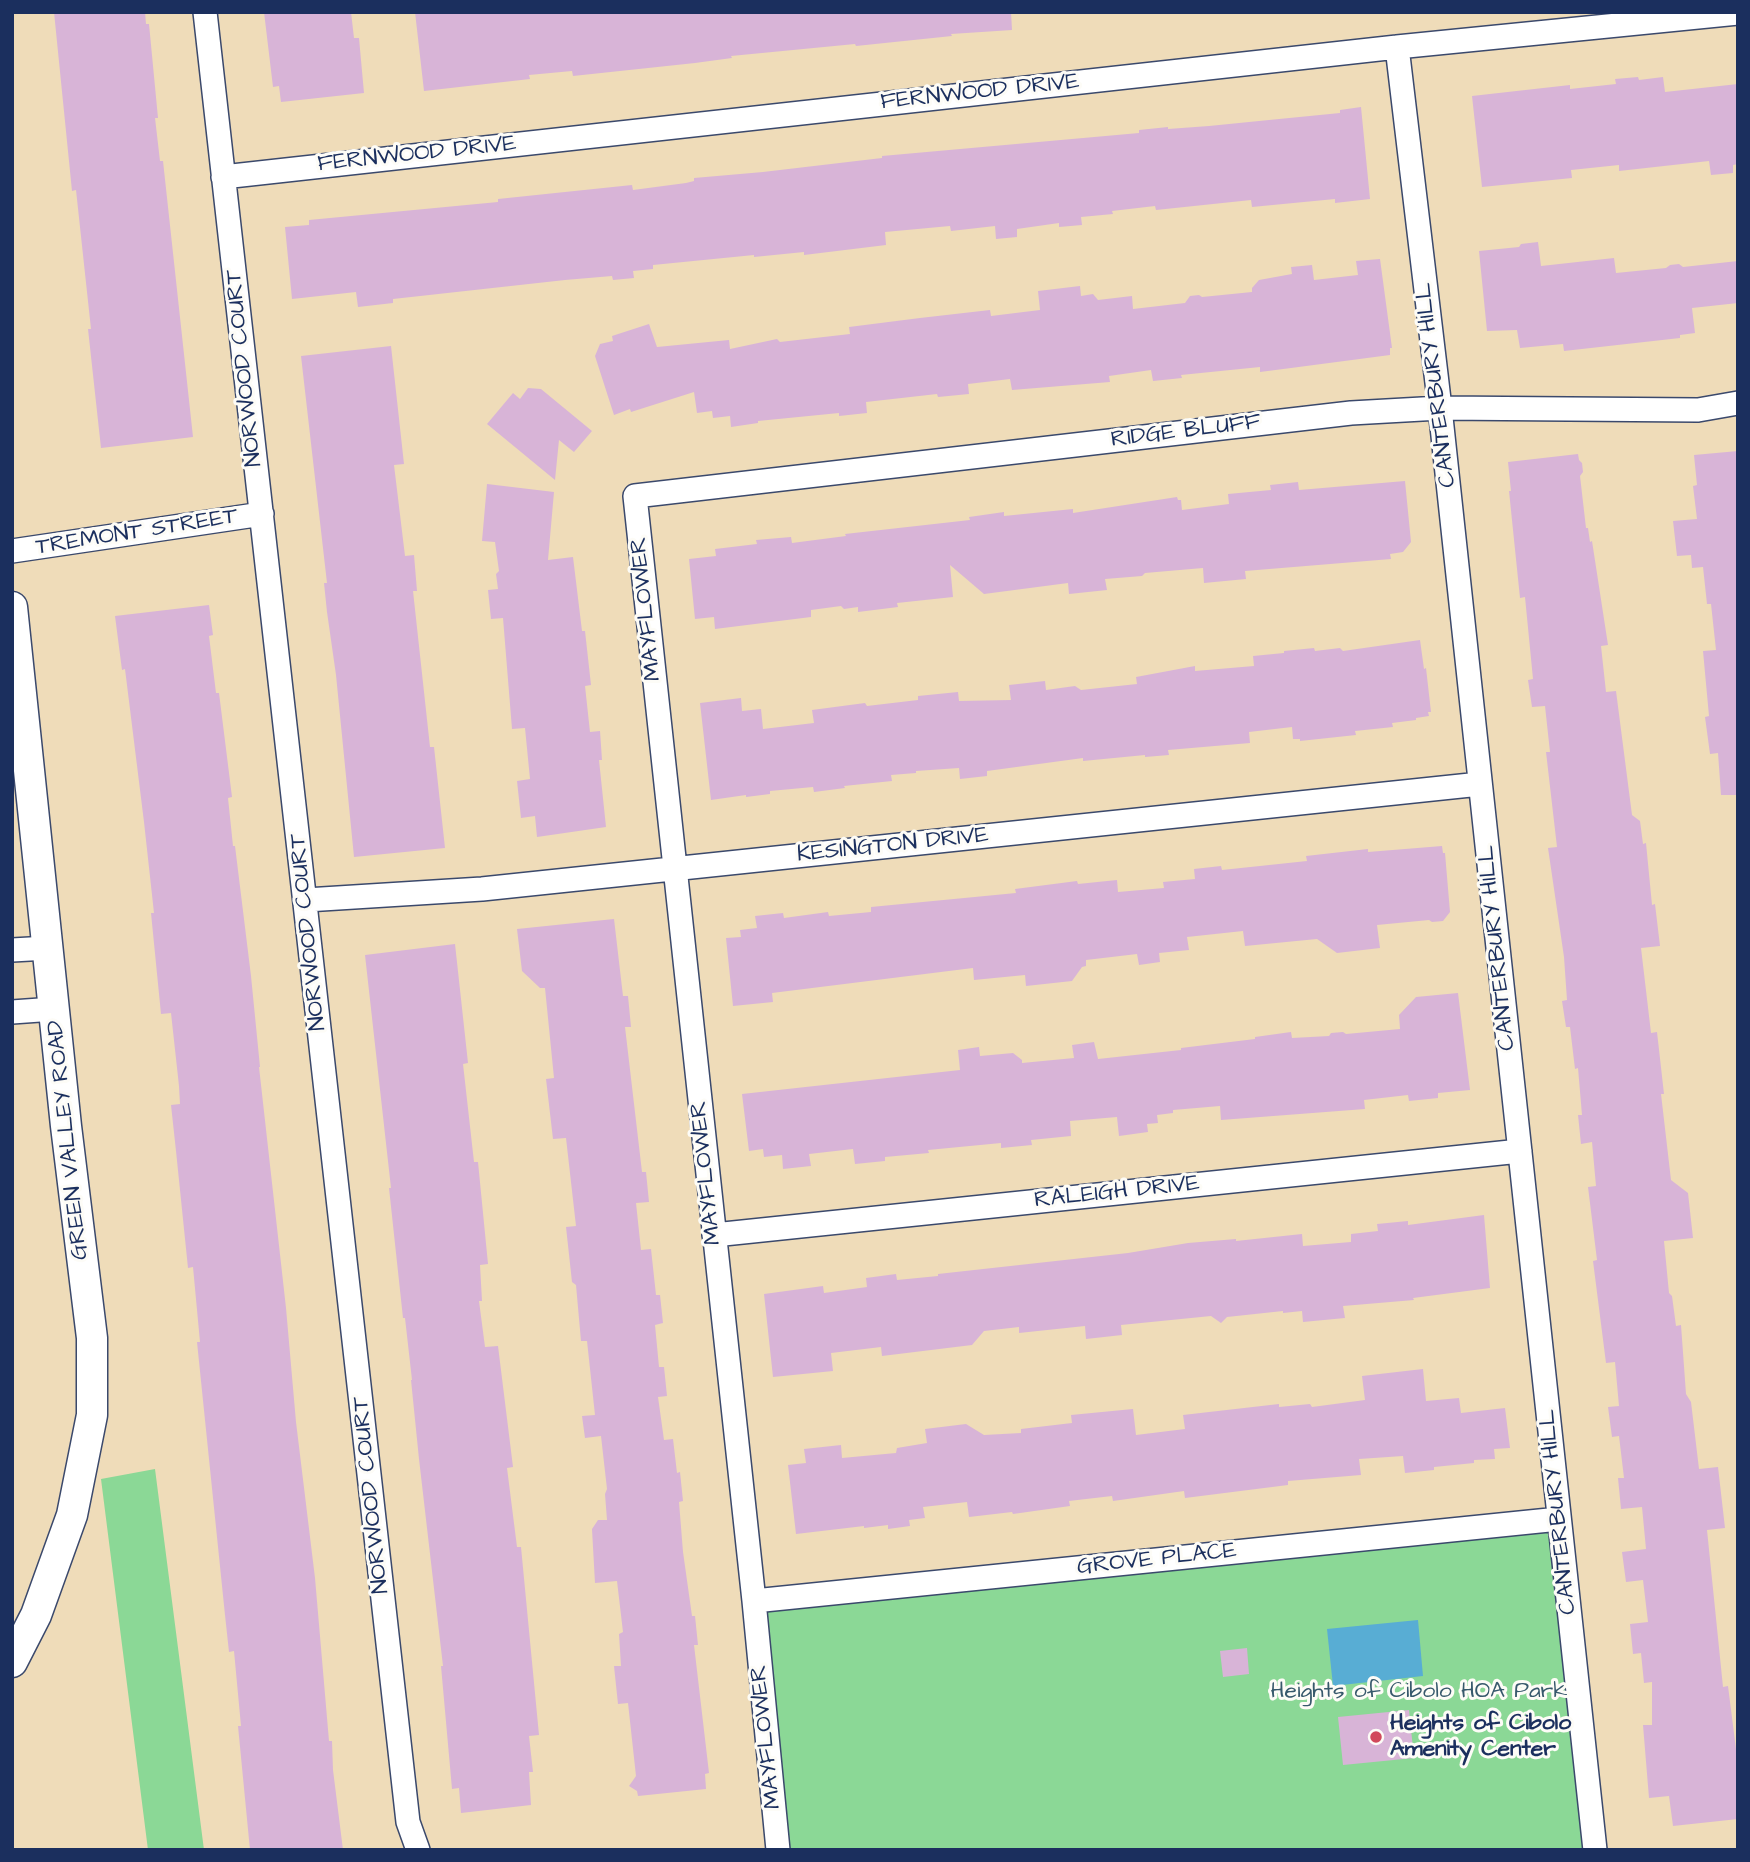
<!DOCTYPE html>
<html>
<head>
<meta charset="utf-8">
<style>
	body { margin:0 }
	#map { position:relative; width:1750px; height:1862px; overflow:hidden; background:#efdcb9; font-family:"Architects Daughter",sans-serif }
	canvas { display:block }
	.frame { position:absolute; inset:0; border:14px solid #1b2f5e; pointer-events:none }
</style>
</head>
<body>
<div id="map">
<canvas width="1750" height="1862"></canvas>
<div class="frame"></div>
</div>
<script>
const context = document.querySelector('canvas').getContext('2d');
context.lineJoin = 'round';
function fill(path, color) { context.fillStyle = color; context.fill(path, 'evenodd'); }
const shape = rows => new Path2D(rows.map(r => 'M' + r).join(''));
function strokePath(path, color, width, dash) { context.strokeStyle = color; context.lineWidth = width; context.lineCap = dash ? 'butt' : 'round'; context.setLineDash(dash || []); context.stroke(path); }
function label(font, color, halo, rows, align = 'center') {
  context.font = font + ' "Architects Daughter",sans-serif'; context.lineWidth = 6; context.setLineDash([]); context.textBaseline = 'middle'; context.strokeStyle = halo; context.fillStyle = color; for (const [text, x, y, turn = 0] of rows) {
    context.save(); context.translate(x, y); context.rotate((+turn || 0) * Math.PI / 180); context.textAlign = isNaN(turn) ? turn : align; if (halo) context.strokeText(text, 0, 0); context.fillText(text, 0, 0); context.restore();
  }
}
fill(shape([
	[155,1469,204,1850,148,1850,101,1479],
	[1559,1519,1595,1850,778,1850,754,1601]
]), '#8bd896');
fill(shape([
	[1418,1620,1423,1676,1333,1686,1327,1629]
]), '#58add4');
fill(shape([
	[54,12,145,12,146,24,149,24,158,118,155,118,160,161,163,161,193,437,101,448,88,329,91,329,76,190,72,191],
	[264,12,351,12,354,38,359,38,364,93,281,102,279,86,273,87],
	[415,12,1011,12,1012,30,951,34,952,36,856,46,855,44,731,56,732,58,695,63,573,76,572,71,529,75,530,79,424,91],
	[1638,77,1639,80,1663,77,1665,92,1738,84,1738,164,1733,165,1733,173,1711,175,1709,161,1619,171,1619,165,1571,170,1572,178,1482,187,1472,96,1570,85,1570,89,1616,84,1615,79],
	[1361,107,1370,199,1335,203,1335,199,1252,207,1251,200,1156,210,1155,206,1112,211,1113,214,1081,217,1082,225,1059,227,1059,223,1017,229,1017,237,996,239,995,226,951,231,950,226,885,232,886,245,804,255,804,252,754,257,754,255,653,265,653,269,633,271,634,278,613,280,612,276,565,280,393,299,393,303,358,307,356,292,292,299,285,227,309,225,309,220,498,202,498,199,632,185,633,190,686,183,694,181,694,178,763,172,882,158,882,156,1139,133,1139,130,1168,127,1168,129,1209,126,1269,120,1340,113,1340,110],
	[1538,242,1541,266,1614,258,1616,273,1666,268,1670,265,1679,264,1683,267,1738,261,1738,303,1692,308,1695,333,1680,335,1680,338,1564,351,1563,344,1520,348,1517,330,1487,331,1479,251,1519,247,1521,244],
	[1380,259,1392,348,1390,348,1390,355,1291,368,1260,372,1260,367,1181,375,1182,378,1153,381,1151,370,1109,376,1110,382,1012,390,1010,379,968,384,969,394,938,397,937,394,866,402,867,413,839,416,839,413,758,421,758,423,731,427,730,416,713,418,712,411,697,413,694,392,631,412,630,409,614,415,595,356,600,344,613,341,612,336,649,324,657,347,729,340,730,349,777,339,780,342,850,334,849,327,920,318,990,310,991,316,1040,310,1038,291,1080,286,1081,296,1093,294,1098,300,1132,296,1133,309,1185,303,1190,296,1199,295,1202,297,1252,292,1252,288,1259,280,1292,274,1291,267,1312,265,1314,280,1358,275,1356,261],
	[391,346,404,464,394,465,405,556,414,555,417,591,413,591,430,747,434,747,445,848,354,857,336,675,327,612,324,583,327,583,301,356],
	[528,388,541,389,592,431,574,452,559,440,555,480,487,424,513,393,520,399],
	[1738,451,1738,795,1721,795,1718,753,1710,754,1705,717,1709,716,1703,651,1716,650,1711,604,1707,604,1703,567,1692,568,1691,555,1677,556,1673,521,1697,519,1693,486,1697,485,1694,455],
	[1578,454,1579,460,1582,463,1583,472,1580,476,1586,528,1588,528,1590,542,1592,541,1608,645,1601,646,1606,692,1616,691,1632,815,1640,821,1643,844,1646,843,1652,905,1655,904,1660,946,1641,948,1651,1033,1657,1032,1664,1094,1661,1094,1671,1180,1688,1193,1693,1238,1664,1241,1669,1293,1672,1296,1676,1326,1681,1325,1686,1394,1691,1402,1699,1469,1718,1467,1725,1528,1707,1530,1723,1687,1728,1686,1738,1765,1738,1819,1673,1826,1669,1796,1649,1798,1643,1725,1652,1725,1652,1682,1644,1683,1641,1653,1633,1654,1630,1624,1648,1622,1643,1580,1626,1582,1622,1552,1646,1549,1642,1507,1621,1509,1618,1478,1624,1478,1619,1436,1612,1437,1608,1407,1619,1406,1615,1362,1606,1363,1593,1261,1597,1260,1588,1187,1596,1186,1592,1142,1581,1144,1578,1115,1582,1115,1578,1068,1575,1069,1570,1027,1566,1027,1562,1001,1567,1000,1564,957,1548,848,1557,847,1546,752,1550,752,1545,706,1532,707,1528,680,1533,679,1525,597,1520,598,1509,491,1511,491,1508,462],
	[1405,481,1411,542,1403,552,1390,554,1391,559,1245,571,1246,579,1204,583,1203,568,1145,573,1142,576,1105,579,1107,590,1069,594,1068,583,984,594,950,565,953,597,897,603,898,607,858,612,858,607,844,609,841,606,811,610,811,617,715,629,714,617,695,619,689,559,716,556,715,549,757,544,756,540,791,537,792,543,846,536,845,534,970,520,969,517,1004,512,1004,516,1073,509,1073,513,1177,497,1178,500,1181,500,1182,510,1229,504,1228,494,1271,490,1270,485,1298,482,1299,490],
	[487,484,554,492,548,560,573,557,582,631,585,631,591,685,585,686,590,732,600,731,602,760,599,760,606,827,537,837,535,816,521,818,517,781,530,779,525,728,512,729,503,618,491,619,488,590,498,589,496,574,499,571,495,542,482,541],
	[209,605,213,635,209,636,216,693,219,693,232,797,228,798,233,846,235,846,251,976,260,1067,259,1067,286,1308,296,1422,315,1578,329,1741,332,1741,333,1770,343,1850,250,1850,238,1726,241,1726,234,1651,229,1652,225,1615,197,1342,200,1342,193,1267,188,1268,176,1151,171,1105,180,1104,179,1086,171,1013,161,1014,151,913,154,913,144,822,125,669,122,670,115,616],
	[1420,640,1424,669,1426,668,1431,712,1428,712,1429,716,1416,718,1416,720,1392,723,1393,727,1355,731,1356,735,1300,741,1300,739,1293,739,1292,727,1249,732,1250,743,1168,750,1169,755,1145,757,1145,755,1083,761,1083,758,987,771,987,776,960,779,959,768,916,771,916,773,891,775,892,781,844,786,845,788,814,792,813,787,770,791,770,794,746,797,746,795,711,800,700,703,741,698,742,711,761,709,763,729,814,723,812,710,865,703,867,706,918,700,918,696,958,692,959,701,1011,700,1009,685,1045,681,1046,690,1075,686,1081,690,1137,684,1136,677,1195,666,1195,671,1254,666,1253,656,1284,653,1284,651,1314,648,1315,651,1340,648,1343,651],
	[1442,846,1443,853,1445,853,1450,912,1443,921,1432,922,1429,920,1377,925,1380,948,1337,953,1317,939,1245,946,1243,931,1187,937,1189,950,1159,953,1160,962,1139,965,1137,954,1086,960,1086,966,1082,967,1072,981,1026,986,1025,975,974,980,973,968,772,993,773,1002,733,1006,726,938,741,937,740,930,757,928,755,916,783,913,784,918,828,912,829,916,871,912,871,907,1016,893,1015,889,1077,881,1078,884,1117,880,1118,892,1164,888,1163,882,1195,879,1194,869,1221,866,1222,870,1307,861,1306,856,1368,849,1368,852],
	[614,919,623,996,628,996,631,1027,625,1027,642,1172,646,1172,649,1202,636,1203,641,1250,651,1249,656,1295,660,1295,663,1323,655,1325,659,1367,664,1367,667,1396,658,1397,664,1440,673,1439,677,1473,680,1472,683,1501,679,1502,683,1552,692,1616,695,1616,698,1645,694,1645,709,1773,705,1774,706,1789,638,1796,637,1791,629,1786,636,1776,628,1703,618,1704,614,1666,621,1666,619,1634,623,1632,617,1581,595,1583,592,1529,598,1520,607,1520,605,1494,607,1489,601,1436,585,1438,582,1416,595,1415,587,1341,581,1341,576,1285,572,1282,566,1227,576,1226,566,1138,553,1139,546,1079,554,1078,545,988,540,988,522,971,517,929],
	[455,944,468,1063,463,1064,474,1162,478,1162,488,1264,480,1265,482,1301,479,1301,485,1347,498,1346,513,1467,507,1468,517,1547,521,1547,539,1735,529,1736,533,1772,529,1772,531,1805,461,1813,459,1788,452,1789,441,1666,443,1666,419,1459,411,1380,412,1380,405,1318,403,1318,389,1188,391,1188,365,955],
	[1458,993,1470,1090,1438,1093,1438,1098,1409,1101,1408,1095,1364,1100,1365,1109,1221,1120,1220,1106,1173,1110,1173,1113,1157,1115,1158,1123,1147,1124,1148,1132,1119,1136,1117,1117,1070,1121,1071,1136,1031,1140,1032,1145,1001,1148,1001,1143,928,1150,929,1153,885,1157,885,1161,855,1164,853,1149,809,1154,811,1166,783,1169,782,1155,764,1157,763,1149,749,1151,742,1094,960,1070,958,1050,979,1047,980,1056,1013,1053,1022,1060,1022,1063,1074,1058,1072,1045,1094,1042,1098,1059,1181,1050,1181,1048,1255,1039,1255,1037,1291,1032,1292,1038,1329,1036,1331,1033,1343,1032,1346,1034,1400,1029,1399,1015,1416,997],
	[1484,1215,1490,1288,1413,1298,1414,1300,1343,1306,1345,1318,1303,1322,1302,1311,1283,1313,1283,1311,1227,1317,1221,1323,1211,1316,1121,1325,1122,1335,1086,1339,1085,1326,1019,1333,1019,1327,984,1331,972,1345,882,1356,881,1347,831,1353,833,1371,773,1377,764,1294,823,1286,824,1293,867,1287,866,1278,896,1274,897,1280,938,1276,938,1274,1128,1253,1188,1243,1236,1239,1236,1241,1302,1234,1303,1246,1351,1242,1351,1234,1378,1231,1377,1224,1408,1221,1408,1225],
	[1423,1369,1426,1401,1459,1398,1461,1413,1505,1408,1510,1448,1494,1449,1495,1459,1474,1460,1474,1463,1434,1467,1434,1470,1405,1473,1403,1456,1359,1459,1361,1475,1288,1481,1288,1485,1185,1498,1184,1491,1113,1501,1112,1496,1069,1501,1070,1506,1013,1514,1012,1512,969,1517,967,1502,923,1507,925,1518,909,1520,910,1526,888,1529,888,1525,864,1528,864,1526,796,1534,788,1465,806,1463,804,1449,841,1445,842,1458,896,1453,897,1448,927,1443,925,1429,966,1424,984,1435,1021,1433,1021,1429,1072,1423,1071,1415,1133,1409,1136,1435,1185,1429,1183,1415,1279,1404,1279,1407,1310,1404,1312,1407,1365,1400,1362,1376],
	[1247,1648,1249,1674,1223,1677,1220,1651],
	[1409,1710,1414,1758,1343,1765,1338,1717]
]), '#d8b4d7');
const minor = shape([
	[205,12,408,1822,418,1850],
	[1397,47,1440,408,1595,1850],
	[223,177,1397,47,1738,13],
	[12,551,262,514],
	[306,900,482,889,1480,784],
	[12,950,48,948],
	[12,1012,54,1009],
	[714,1235,1520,1151],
	[754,1601,1559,1519],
	[778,1850,754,1601,635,496,1351,413,1440,408,1698,410,1738,403]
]);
const tertiary = shape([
	[12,607,66,1126,92,1338,92,1415,72,1515,36,1615,12,1662]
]);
strokePath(minor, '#3b496c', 26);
strokePath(tertiary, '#3b496c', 33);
strokePath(minor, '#fff', 23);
strokePath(tertiary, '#fff', 30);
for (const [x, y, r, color] of [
	[1376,1737,7,"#d1495b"]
]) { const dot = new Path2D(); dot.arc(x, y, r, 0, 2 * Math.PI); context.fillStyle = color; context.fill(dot); strokePath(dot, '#fdfcf7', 2.5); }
label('23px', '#1b2f5e', '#fdfcf7', [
	["FERNWOOD DRIVE",980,93,-6],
	["FERNWOOD DRIVE",417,155,-6],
	["NORWOOD COURT",245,368,-96],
	["CANTERBURY HILL",1437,385,-97],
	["RIDGE BLUFF",1186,432,-7],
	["TREMONT STREET",137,533,-9],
	["MAYFLOWER",647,609,-96],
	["KESINGTON DRIVE",893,846,-6],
	["NORWOOD COURT",309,932,-96],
	["CANTERBURY HILL",1498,948,-96],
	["GREEN VALLEY ROAD",69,1140,-96],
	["MAYFLOWER",707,1173,-96],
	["RALEIGH DRIVE",1117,1193,-6],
	["NORWOOD COURT",372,1495,-96],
	["CANTERBURY HILL",1559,1512,-96],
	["GROVE PLACE",1157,1560,-6],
	["MAYFLOWER",767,1737,-96]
]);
label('23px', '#37596c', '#fdfcf7', [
	["Heights of Cibolo HOA Park",1419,1692]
]);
label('bold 23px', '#1b2f5e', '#fdfcf7', [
	["Heights of Cibolo",1390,1724],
	["Amenity Center",1390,1750]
], 'left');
</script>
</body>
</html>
